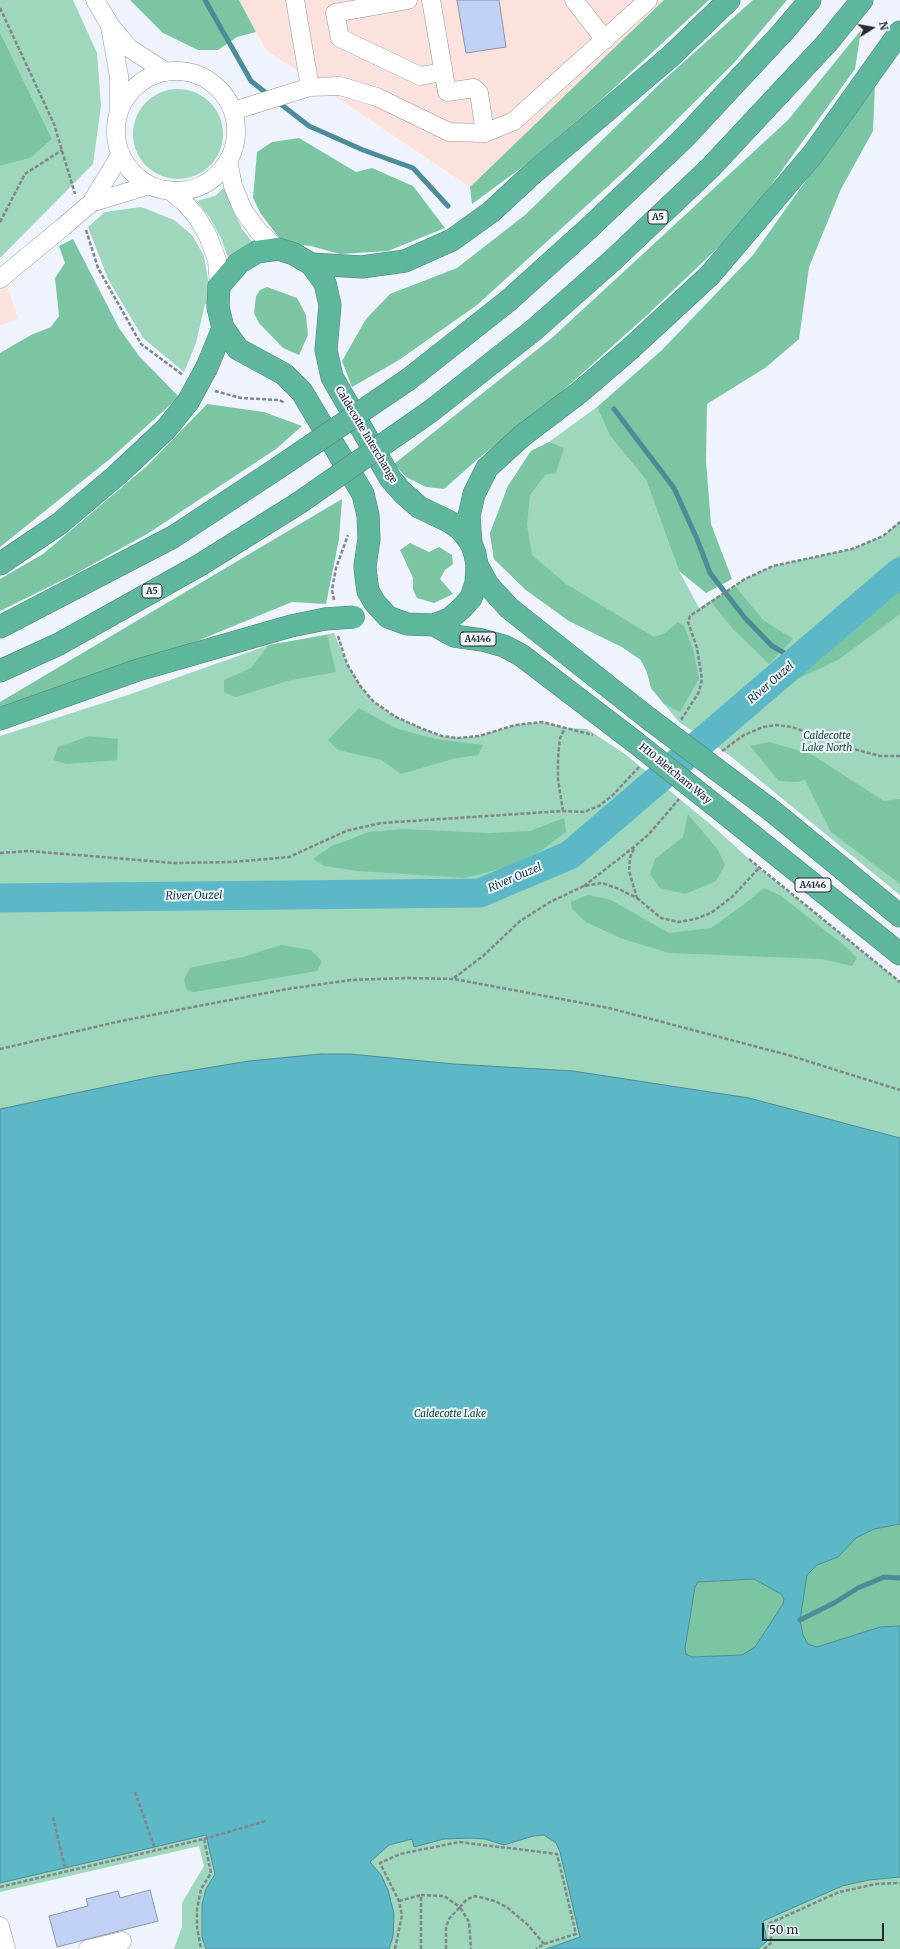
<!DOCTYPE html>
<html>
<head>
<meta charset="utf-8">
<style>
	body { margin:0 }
	#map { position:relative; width:900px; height:1949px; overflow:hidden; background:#eef3fe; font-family:Merriweather,serif }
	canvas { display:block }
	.north { position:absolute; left:852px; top:8px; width:40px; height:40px; -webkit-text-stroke:3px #eef3fe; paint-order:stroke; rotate:79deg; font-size:11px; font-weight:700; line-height:16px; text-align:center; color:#27292d }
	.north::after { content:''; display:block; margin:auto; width:14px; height:18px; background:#27292d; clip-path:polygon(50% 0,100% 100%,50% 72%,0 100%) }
	.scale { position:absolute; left:762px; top:1923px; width:122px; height:18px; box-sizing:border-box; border:2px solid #27292d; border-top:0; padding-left:5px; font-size:12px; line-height:14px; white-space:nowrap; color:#27292d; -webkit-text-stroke:3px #eef3fe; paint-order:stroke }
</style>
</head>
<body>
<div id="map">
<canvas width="900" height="1949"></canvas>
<div class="north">N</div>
<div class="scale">50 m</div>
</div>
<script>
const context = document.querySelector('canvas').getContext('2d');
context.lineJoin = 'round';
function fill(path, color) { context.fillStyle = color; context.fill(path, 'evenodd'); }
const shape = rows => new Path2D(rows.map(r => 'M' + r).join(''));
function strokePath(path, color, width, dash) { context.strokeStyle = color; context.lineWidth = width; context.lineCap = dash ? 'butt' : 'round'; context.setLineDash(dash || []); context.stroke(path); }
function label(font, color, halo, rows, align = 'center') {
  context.font = font + ' Merriweather,serif'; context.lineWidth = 4; context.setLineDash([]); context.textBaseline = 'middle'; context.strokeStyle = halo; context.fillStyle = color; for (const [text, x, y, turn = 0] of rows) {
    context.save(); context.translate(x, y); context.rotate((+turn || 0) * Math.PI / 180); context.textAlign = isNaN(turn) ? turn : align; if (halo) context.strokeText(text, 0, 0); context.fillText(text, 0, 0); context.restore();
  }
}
fill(shape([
	[239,0,664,0,470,187,266,50],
	[0,270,4,276,18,319,0,325]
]), '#fce2dc');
fill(shape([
	[0,0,73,0,97,53,101,106,93,164,0,258,0,166,31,158,52,139,0,32],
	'133 134a45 45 0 1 1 90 0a45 45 0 1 1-90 0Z',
	[227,185,233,210,242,229,257,248,231,266,221,238,210,218,197,201,215,196],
	[141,207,174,220,192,235,204,256,212,304,205,304,196,343,184,372,143,338,108,279,88,227,105,212],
	[597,407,610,436,646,480,679,571,699,608,745,579,773,566,852,549,883,536,900,522,900,895,729,755,679,722,651,688,647,672,641,660,622,647,569,621,526,590,494,559,490,534,508,486,531,451,549,442],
	[334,633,347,664,361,687,374,702,396,717,423,729,442,736,458,738,479,736,515,725,542,722,565,728,587,729,625,754,716,829,759,868,900,982,900,1949,174,1949,182,1927,182,1903,204,1866,199,1846,0,1892,0,736,128,695,269,645]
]), '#9ed7bb');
fill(shape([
	[130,0,239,0,256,32,237,37,218,50,198,50,163,33],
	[664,0,709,0,602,99,529,162,472,204,470,187],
	[753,0,787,0,733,64,628,168,477,305,399,360,352,387,342,361,366,319,390,294,457,268,525,215,667,77],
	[861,30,855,69,743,224,646,316,558,395,479,458,444,489,426,487,406,477,394,464,553,337,788,120],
	[0,32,52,139,31,158,0,166],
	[875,83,873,131,841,189,809,267,799,339,765,368,707,404,706,461,711,524,732,579,706,593,679,571,646,480,610,436,597,407,662,350,753,255],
	[299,138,356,172,372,168,413,186,445,228,388,251,340,254,311,246,283,243,261,214,253,198,257,152,272,142],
	[73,239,119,328,139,356,179,397,111,458,0,547,0,353,31,335,51,327,59,316,55,278,65,263,59,246],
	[267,287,297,298,306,315,308,335,299,355,283,348,259,323,254,313,256,296,260,290],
	[207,404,264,412,302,426,276,449,147,534,75,574,0,611,0,579,43,554,147,466],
	[549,442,564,448,556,473,545,475,530,495,527,525,532,555,566,584,654,637,665,633,678,622,684,626,693,649,699,679,680,712,664,704,651,688,647,672,641,660,622,647,569,621,526,590,494,559,490,533,508,486,531,451],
	[342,499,339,539,326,604,292,602,180,648,0,708,0,702],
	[410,543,429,552,439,547,452,555,453,564,445,570,440,579,453,594,434,603,417,598,413,590,413,578,400,550],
	[900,555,900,614,838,660,778,688,800,643],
	[736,587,763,620,793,639,769,664,733,629,711,602],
	[327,635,336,672,287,681,236,697,224,692,224,680,251,668,269,645],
	[359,708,395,728,435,739,483,745,478,755,456,758,401,774,382,760,338,750,328,740],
	[89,736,118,739,117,760,67,764,53,760,58,747],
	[769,742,811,754,884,801,900,799,900,884,831,832,805,780,797,782,779,781,750,746],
	[688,814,718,850,725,865,716,881,685,894,660,888,650,874,655,859,683,837],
	[564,818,566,832,542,850,508,867,465,878,358,871,325,866,313,859,332,846,369,832,403,829,489,833,530,831],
	[764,888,781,896,845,946,857,958,852,966,822,959,669,953,620,938,586,922,572,909,571,902,588,895,611,900,669,933,711,928,742,906],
	[281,945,311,950,322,961,317,971,194,992,187,990,184,980,190,968,194,967,243,957],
	[900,1524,900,1626,880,1627,818,1647,808,1644,803,1635,800,1620,807,1575,817,1565,838,1557,856,1538,874,1529],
	[754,1579,781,1594,784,1599,783,1604,755,1647,742,1655,692,1657,686,1654,685,1648,695,1587,698,1582]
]), '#7bc5a2');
const water = shape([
	[321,1054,350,1054,454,1064,573,1071,749,1098,900,1138,900,1524,874,1529,856,1538,838,1557,817,1565,807,1575,800,1620,803,1635,808,1644,817,1647,880,1627,900,1626,900,1877,869,1880,842,1886,763,1921,767,1941,758,1949,546,1949,580,1937,560,1852,556,1843,544,1835,533,1836,504,1845,485,1839,470,1838,444,1839,414,1847,412,1839,389,1845,370,1862,381,1875,388,1890,394,1914,393,1936,389,1949,206,1949,202,1937,202,1905,206,1889,215,1874,206,1835,0,1883,0,1109,152,1077,249,1061,321,1054],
	[754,1579,781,1594,784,1599,783,1604,755,1647,742,1655,692,1657,686,1654,685,1648,695,1587,698,1582,754,1579]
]);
fill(water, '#5cb7c7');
strokePath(water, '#4c8c99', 1);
strokePath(shape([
	[205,0,251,81,270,96],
	[278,102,309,126,363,150,413,168,448,206],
	[614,409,674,488,697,539,710,573,745,618,772,646,797,660],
	[800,1620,834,1603,858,1588,884,1577,900,1578]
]), '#4c8c99', 5);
strokePath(shape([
	[0,898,480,893,570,855,900,572]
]), '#5cb7c7', 29);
const building = shape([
	[457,0,499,0,506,47,466,53,457,0],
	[150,1890,158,1921,57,1947,49,1916,88,1906,86,1899,118,1891,120,1898,150,1890]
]);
fill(building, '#c1d1f6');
strokePath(building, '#8f949f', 1);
const minor = shape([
	[95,0,110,25,129,48,166,72],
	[295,0,310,87],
	[408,0,335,13,340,38,420,76,443,72],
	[431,0,447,92,474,88,479,93,485,133],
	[574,0,605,40],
	[110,27,119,76,119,111],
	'116 131a60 60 0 1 1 120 0a60 60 0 1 1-120 0Z',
	[233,111,310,87,340,86,377,97,449,132,485,133,514,121,648,0],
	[228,160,233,186,243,210,259,232,278,249],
	[169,190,185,203,197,217,208,236,217,260,219,286],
	[91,203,150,185],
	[91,203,121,154],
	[0,279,63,227],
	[0,1926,6,1949],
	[88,1949,122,1941]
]);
const highway = shape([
	[278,249,294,254,311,264,325,283,330,305,326,350,332,377,390,478,403,493,419,507,450,522,461,530,471,543,475,554,477,565,476,583,471,598,461,609,449,619,434,625,407,624,388,617,375,603,368,591,366,577,365,566,369,539,368,515,363,494,302,392,284,374,238,349,223,328,218,307,219,286,239,263,257,252,278,249],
	[311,264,362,267,405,261,452,240,491,212,531,175,671,56,729,0],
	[207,367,223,328],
	[409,379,508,301,589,228,684,138,783,32,810,0],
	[431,411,535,329,613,260,710,168,827,43,862,0],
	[471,543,469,516,474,494,487,468,522,436,580,392,630,349,710,275,813,154,900,32],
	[0,564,59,524,117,475,166,429,188,402],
	[477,565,488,585,509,608,648,718],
	[434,625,454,636,482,640,504,646,521,655,635,742],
	[0,627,173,537,278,468],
	[0,671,59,644,200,565,299,503],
	[0,719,138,670,291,626,325,619],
	[740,787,771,810,900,916],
	[727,815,900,954]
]);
strokePath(minor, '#9095a0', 19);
strokePath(highway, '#4b8576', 23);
strokePath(shape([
	[0,8,54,124,75,194],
	[0,222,25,174,62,150],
	[86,230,98,268,141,344,183,375],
	[215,391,241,398,279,400,285,403],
	[334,600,332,590,336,568,348,535],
	[338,636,347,664,361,687,374,702,396,717,423,729,442,736,458,738,479,736,515,725,542,722,593,735],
	[681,720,699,692,702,679,697,648,688,622,690,616,745,579,773,566,852,549,883,536,900,522],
	[722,751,744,735,763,727,776,725,792,727,850,748,880,756,900,756],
	[563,811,558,780,558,758,560,738,565,728],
	[0,853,29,851,174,863,232,862,289,857,346,831,381,823,563,811,584,812,599,806,613,795,639,767],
	[749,859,900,982],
	[584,886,634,847,649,834,679,799],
	[637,898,661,918,679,922,695,919,711,913,732,897,759,868],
	[454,978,483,956,520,921,550,902,584,886,602,883,619,889,637,898,629,871,630,858,634,848],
	[0,1049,121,1021,287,989,351,980,408,978,454,979,609,1008,788,1055,900,1090],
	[135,1792,155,1849],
	[53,1817,65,1868],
	[204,1839,266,1821],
	[0,1887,204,1839,211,1873,201,1889,197,1909,197,1927,201,1949],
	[399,1901,421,1895],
	[395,1949,402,1915,399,1901,380,1863,400,1854,459,1842,557,1854,576,1934,544,1944,536,1949],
	[421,1949,421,1895,444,1896,460,1907,467,1899,476,1896,495,1901,508,1908,528,1925,544,1944],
	[446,1949,446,1927,449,1919,460,1907,469,1922,471,1949],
	[764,1949,772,1942,768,1924,839,1892,876,1884,900,1883]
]), '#81858c', 2.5, [4, 2]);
strokePath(minor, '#fff', 18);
strokePath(highway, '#5eb79d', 22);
const minorBridge = shape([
	[63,227,91,203]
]);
const highwayBridge = shape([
	[188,402,207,367],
	[278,468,409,379],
	[299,503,431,411],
	[325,619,354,617],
	[648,718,740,787],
	[635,742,727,815]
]);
strokePath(minorBridge, '#9095a0', 19, []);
strokePath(highwayBridge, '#4b8576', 23, []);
strokePath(minorBridge, '#fff', 18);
strokePath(highwayBridge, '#5eb79d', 22);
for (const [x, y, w] of [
	[658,217,20],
	[152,591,20],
	[478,639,36],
	[813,885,36]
]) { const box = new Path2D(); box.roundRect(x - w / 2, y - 7, w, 14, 3); context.fillStyle = '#eef3fe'; context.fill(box); strokePath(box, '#27292d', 1); }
label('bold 9px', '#27292d', null, [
	["A5",658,217],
	["A5",152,591],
	["A4146",478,639],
	["A4146",813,885]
]);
label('10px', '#27292d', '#eef3fe', [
	["Caldecotte Interchange",366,435,59],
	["H10 Bletcham Way",675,774,39]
]);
label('italic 10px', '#0f4b35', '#eef3fe', [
	["Caldecotte",827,736],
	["Lake North",827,748],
	["Caldecotte Lake",450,1414]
]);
label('italic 11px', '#113c43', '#eef3fe', [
	["River Ouzel",771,683,-41],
	["River Ouzel",515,878,-23],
	["River Ouzel",194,896,-1]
]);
</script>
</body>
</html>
